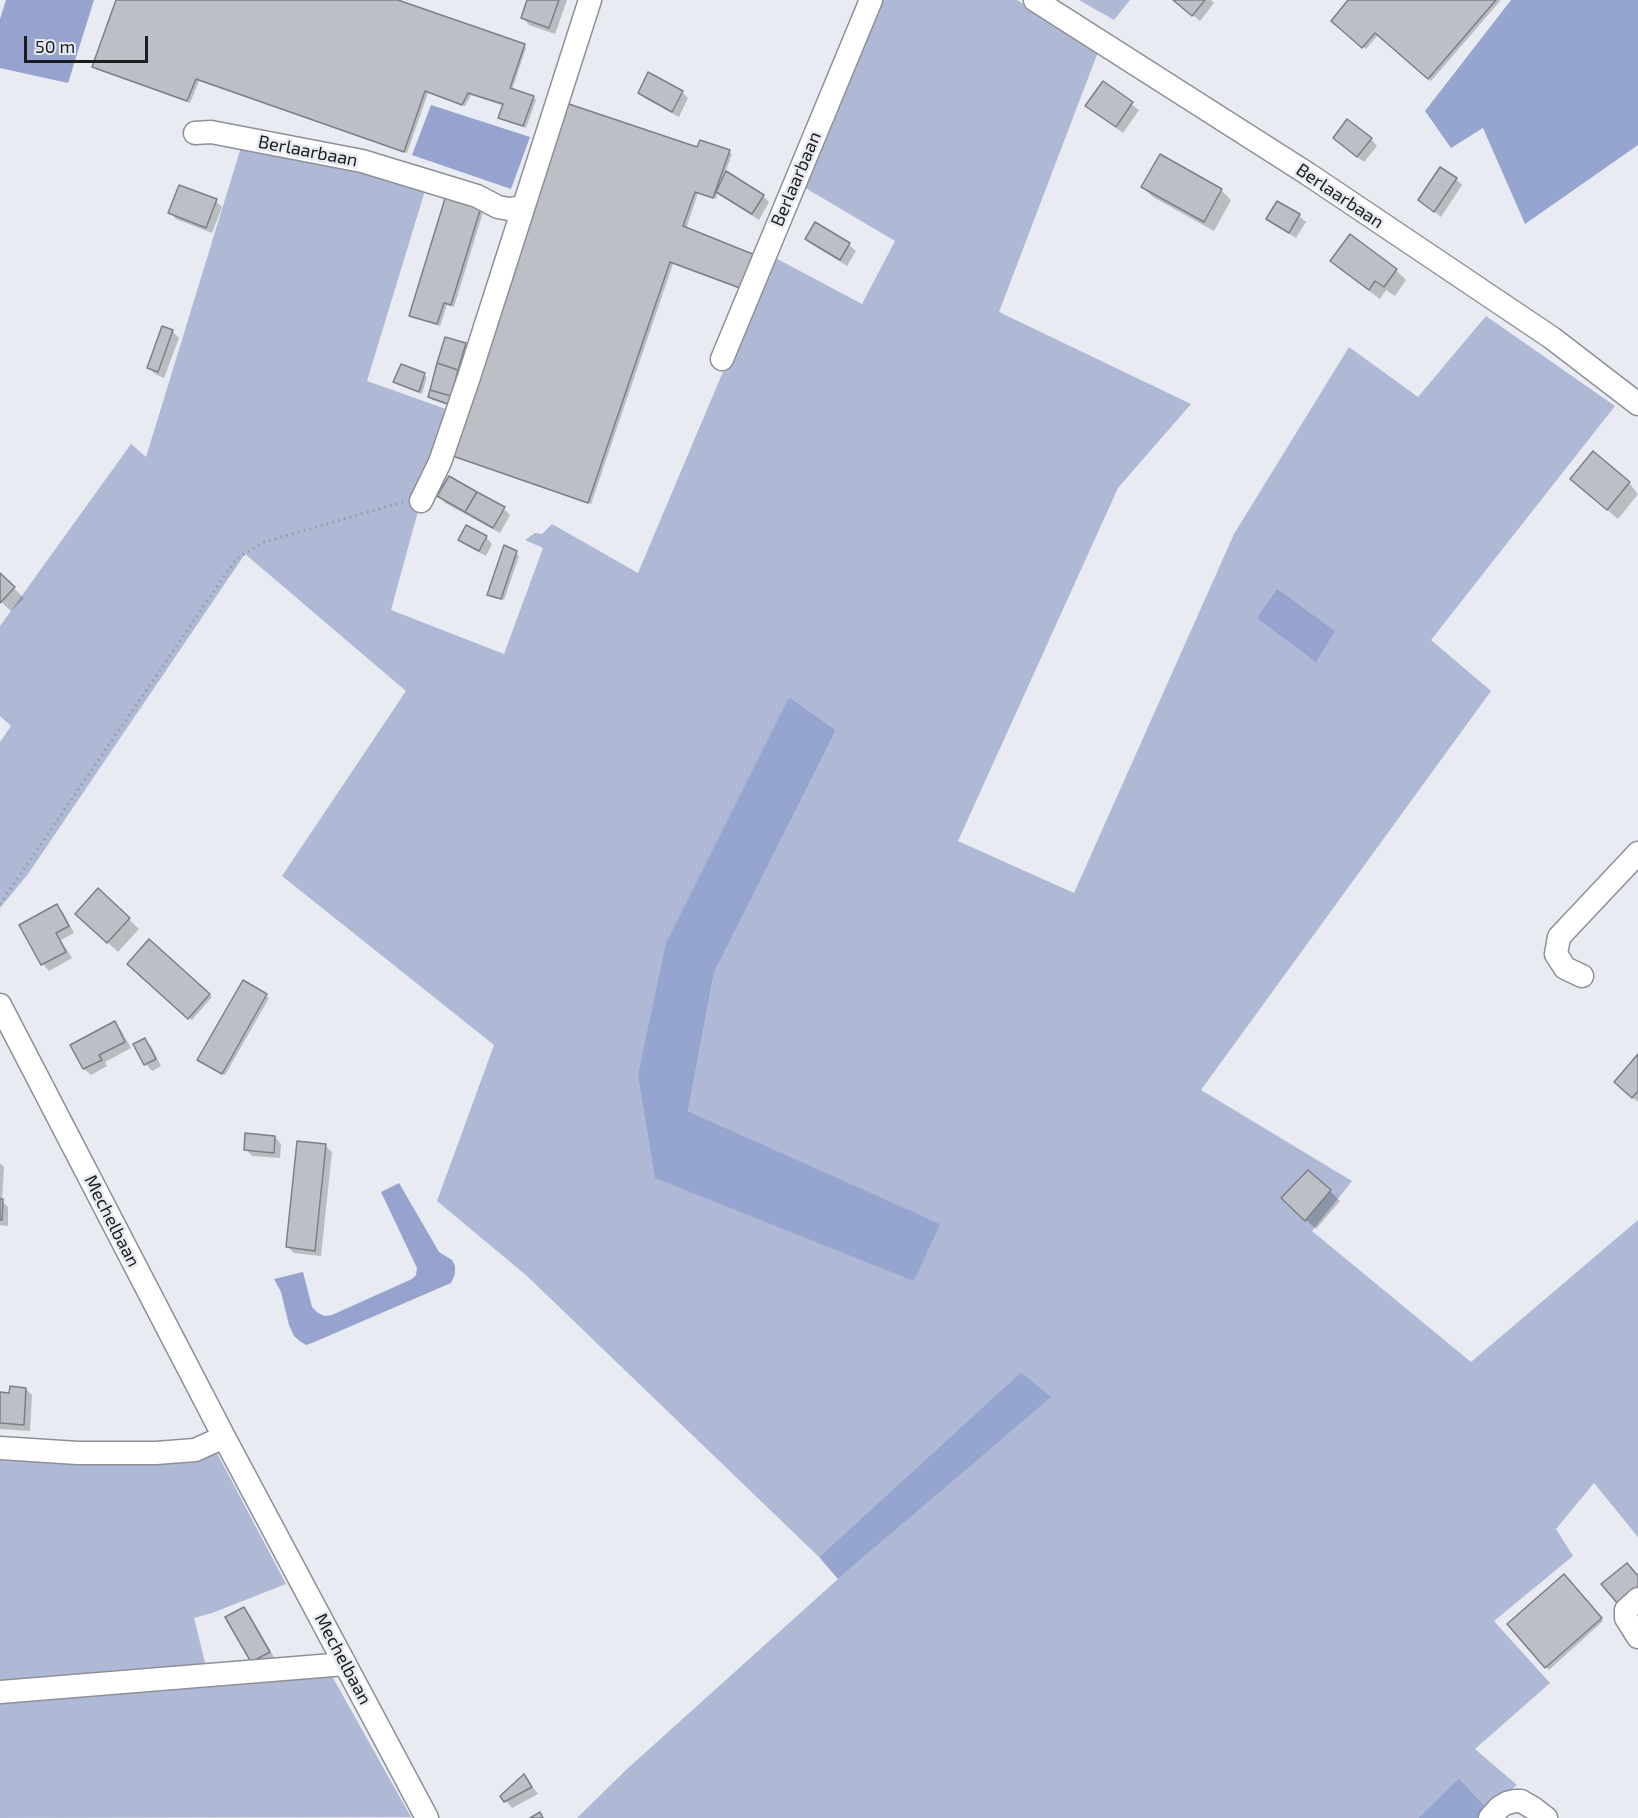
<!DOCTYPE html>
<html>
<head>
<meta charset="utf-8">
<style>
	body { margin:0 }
	#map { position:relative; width:1638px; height:1818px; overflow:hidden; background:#e8ebf2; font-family:"Exo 2",sans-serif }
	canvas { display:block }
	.scale { position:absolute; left:24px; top:36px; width:124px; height:27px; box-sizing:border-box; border:3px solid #1c1d20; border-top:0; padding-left:8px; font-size:18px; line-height:21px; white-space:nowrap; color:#1c1d20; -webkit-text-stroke:4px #e8ebf2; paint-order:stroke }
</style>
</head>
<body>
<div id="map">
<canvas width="1638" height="1818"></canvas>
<div class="scale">50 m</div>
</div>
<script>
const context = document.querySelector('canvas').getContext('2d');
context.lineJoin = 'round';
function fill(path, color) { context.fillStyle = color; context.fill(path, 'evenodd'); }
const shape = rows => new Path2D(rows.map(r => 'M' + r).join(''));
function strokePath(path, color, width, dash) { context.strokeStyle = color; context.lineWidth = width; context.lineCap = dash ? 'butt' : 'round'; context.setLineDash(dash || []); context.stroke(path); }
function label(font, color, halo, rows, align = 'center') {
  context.font = font + ' "Exo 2",sans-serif'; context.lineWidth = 5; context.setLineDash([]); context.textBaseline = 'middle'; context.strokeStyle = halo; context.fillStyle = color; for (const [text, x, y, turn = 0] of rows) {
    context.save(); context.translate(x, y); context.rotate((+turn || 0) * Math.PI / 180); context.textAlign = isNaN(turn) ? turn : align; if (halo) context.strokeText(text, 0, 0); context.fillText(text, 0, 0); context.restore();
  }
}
fill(shape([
	[874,0,1017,0,1098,52,999,312,1191,404,1118,488,958,841,1074,893,1234,534,1349,347,1418,397,1486,316,1615,406,1431,640,1491,691,1201,1090,1352,1181,1312,1231,1471,1362,1638,1220,1638,1537,1594,1483,1556,1529,1573,1556,1494,1621,1550,1683,1475,1749,1517,1785,1487,1808,1459,1778,1418,1818,577,1818,627,1769,838,1579,1050,1397,1021,1372,819,1557,527,1276,437,1201,494,1045,282,876,406,691,245,554,28,874,0,908,0,742,11,726,0,716,0,626,131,444,146,457,242,144,427,184,367,381,446,409,391,610,504,654,543,548,525,540,535,533,542,534,552,524,638,573,725,367,768,254,862,304,895,241,797,183],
	[789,697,836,730,714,973,688,1111,939,1224,914,1280,638,1075],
	[1079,0,1130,0,1114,20],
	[217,1453,286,1584,212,1613,194,1618,207,1671,0,1687,0,1456,159,1463],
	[328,1669,411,1817,0,1818,0,1695]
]), '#afb9d5');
fill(shape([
	[1511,0,1638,0,1638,145,1525,224,1483,128,1451,148,1425,111],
	[789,697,836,730,714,973,688,1111,940,1224,914,1281,655,1178,638,1075,666,943],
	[1021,1372,1051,1397,838,1579,819,1557],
	[1459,1778,1496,1818,1418,1818]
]), '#96a5cf');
fill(shape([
	[6,0,94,0,68,83,0,68,0,19],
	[431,105,530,137,511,189,412,155],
	[1277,589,1335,631,1316,662,1257,618],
	[399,1183,439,1252,452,1260,455,1266,455,1274,451,1283,312,1343,306,1345,301,1342,294,1336,289,1325,281,1292,274,1279,303,1272,312,1307,318,1313,325,1316,332,1315,412,1279,416,1275,417,1268,381,1192]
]), '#95a3ce');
fill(shape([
	[117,0,393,0,524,45,526,48,512,90,533,97,536,100,526,128,503,120,500,118,504,106,471,95,465,106,428,93,407,153,199,81,190,103,97,69,94,66],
	[529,0,567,0,555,34,529,25,523,18],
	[1174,0,1211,0,1214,3,1200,21],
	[1350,0,1501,0,1431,81,1378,35,1366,49,1333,21],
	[1103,83,1139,110,1123,133,1087,106],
	[682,92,688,98,679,117,646,99,640,93],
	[1371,139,1377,146,1364,162,1341,144],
	[698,148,729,152,732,154,725,173,763,196,769,202,759,220,724,198,718,192,716,199,698,193,686,229,743,290,673,264,591,504,451,456],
	[1456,179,1462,185,1441,217,1420,200],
	[1143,187,1221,190,1231,200,1214,231,1153,197],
	[448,194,484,209,454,307,447,305,440,326,414,318,411,316],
	[216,201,222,207,212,233,176,219,170,213],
	[1278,203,1299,216,1306,222,1296,238,1275,225,1268,219],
	[816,225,849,245,856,251,847,266,813,245,807,239],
	[1332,261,1396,270,1406,280,1395,296,1386,290,1380,299,1342,271],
	[172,331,179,338,164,378,155,374,149,368],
	[446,339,466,345,472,351,451,406,432,400,430,397],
	[401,366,427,377,422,394,395,382],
	[1629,483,1638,494,1618,519,1582,489],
	[439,496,504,509,510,515,500,533,445,503],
	[486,537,492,544,486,556,467,546,460,539],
	[505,547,519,556,504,600,491,597,488,594],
	[0,575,24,598,11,611,0,601],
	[98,890,139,929,118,952,87,923],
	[57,906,63,912,74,933,61,940,72,958,49,971,43,964,21,925],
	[149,941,212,997,192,1020,129,964],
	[243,982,269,998,225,1075,202,1062],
	[115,1023,121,1030,131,1048,105,1062,107,1066,91,1075,84,1069,72,1045],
	[145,1040,151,1046,161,1066,152,1071,146,1064],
	[1638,1056,1638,1102,1622,1088],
	[275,1137,281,1144,280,1158,252,1156,246,1149],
	[325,1146,332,1152,321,1256,294,1253,288,1247],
	[0,1163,4,1167,2,1201,8,1207,8,1226,0,1225],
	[1330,1191,1340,1201,1316,1229,1293,1208],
	[26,1389,32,1395,30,1431,0,1429,0,1394,10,1395],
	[1564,1576,1603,1621,1549,1670,1509,1624],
	[244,1609,250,1615,275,1659,252,1662],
	[524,1776,538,1794,512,1808,502,1796]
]), '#0003');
const building = shape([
	[116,0,398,0,525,44,510,88,534,96,523,126,498,118,503,104,468,93,462,105,425,91,404,152,196,79,187,101,92,67,116,0],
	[527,0,559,0,549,28,521,18,527,0],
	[1173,0,1205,0,1192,16,1173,0],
	[1348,0,1496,0,1428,79,1375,33,1362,48,1331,21,1348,0],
	[648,72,683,91,672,112,638,93,648,72],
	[1103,81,1133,102,1116,127,1085,106,1103,81],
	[563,102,697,147,700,140,730,150,713,198,695,192,683,226,755,255,740,288,670,262,588,503,447,454,563,102],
	[1347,119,1372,138,1357,157,1333,138,1347,119],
	[1160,154,1222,189,1204,222,1141,187,1160,154],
	[1440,167,1457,178,1434,212,1418,200,1440,167],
	[726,171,764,195,752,214,716,192,726,171],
	[179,185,217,199,206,228,168,213,179,185],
	[447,192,482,204,451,305,444,303,437,324,409,316,447,192],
	[1277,201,1300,214,1289,233,1266,219,1277,201],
	[815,222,850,243,840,260,805,239,815,222],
	[1350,234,1397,269,1384,287,1375,281,1369,290,1330,261,1350,234],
	[162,326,173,330,158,372,147,368,162,326],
	[445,337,466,343,458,370,437,363,445,337],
	[437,363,458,370,451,396,430,390,437,363],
	[401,364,425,373,419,392,393,382,401,364],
	[430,390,451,396,448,404,428,397,430,390],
	[1593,451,1630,482,1607,510,1570,479,1593,451],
	[449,476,477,492,465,512,437,496,449,476],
	[477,492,505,507,493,528,465,512,477,492],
	[466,525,487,536,479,551,458,540,466,525],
	[504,545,517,551,501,599,487,595,504,545],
	[0,573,15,587,0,603,0,573],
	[98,888,130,918,107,943,75,914,98,888],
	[57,904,69,926,56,933,66,952,41,965,19,925,57,904],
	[149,939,210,994,188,1019,127,964,149,939],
	[243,980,267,994,222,1074,197,1060,243,980],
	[115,1021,125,1042,99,1055,102,1060,83,1069,70,1045,115,1021],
	[145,1038,156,1059,144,1065,133,1044,145,1038],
	[1638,1054,1638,1091,1632,1098,1614,1082,1638,1054],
	[245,1133,275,1136,274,1153,244,1150,245,1133],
	[297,1141,326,1144,315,1251,286,1247,297,1141],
	[1308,1170,1331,1190,1305,1221,1281,1198,1308,1170],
	[0,1199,3,1199,2,1220,0,1220,0,1199],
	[10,1386,26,1388,24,1425,0,1423,0,1392,9,1393,10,1386],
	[1627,1563,1638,1576,1638,1588,1618,1604,1601,1584,1627,1563],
	[1564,1574,1602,1618,1545,1668,1507,1624,1564,1574],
	[244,1607,270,1652,251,1662,225,1617,244,1607],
	[524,1774,532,1787,504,1802,500,1796,524,1774],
	[540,1812,543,1818,530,1818,540,1812]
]);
fill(building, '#bcbfc6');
strokePath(building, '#7d7f86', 1.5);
const minor = shape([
	[1035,0,1308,174,1552,338,1638,404],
	[195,133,211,132,362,161,477,196,498,207,509,209,522,207],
	[722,359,871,0],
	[421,501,440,462,469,377,590,0],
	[1582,976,1565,968,1556,954,1559,937,1638,853],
	[0,1005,224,1437,427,1818],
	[0,1448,78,1453,156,1453,195,1450,224,1437],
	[1638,1599,1626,1610,1626,1618,1638,1637],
	[0,1692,345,1664],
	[1490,1818,1500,1807,1507,1803,1515,1801,1521,1801,1533,1808,1546,1818]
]);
strokePath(minor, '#8e9097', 25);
strokePath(shape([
	[0,904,236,559,264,542,403,502]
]), '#97999e', 3, [1.5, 4.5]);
strokePath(minor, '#fff', 22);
label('18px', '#1c1d20', '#e8ebf2', [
	["Berlaarbaan",308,151,11],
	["Berlaarbaan",796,179,-67],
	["Berlaarbaan",1340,196,34],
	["Mechelbaan",112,1221,63],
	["Mechelbaan",343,1659,62]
]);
</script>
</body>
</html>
